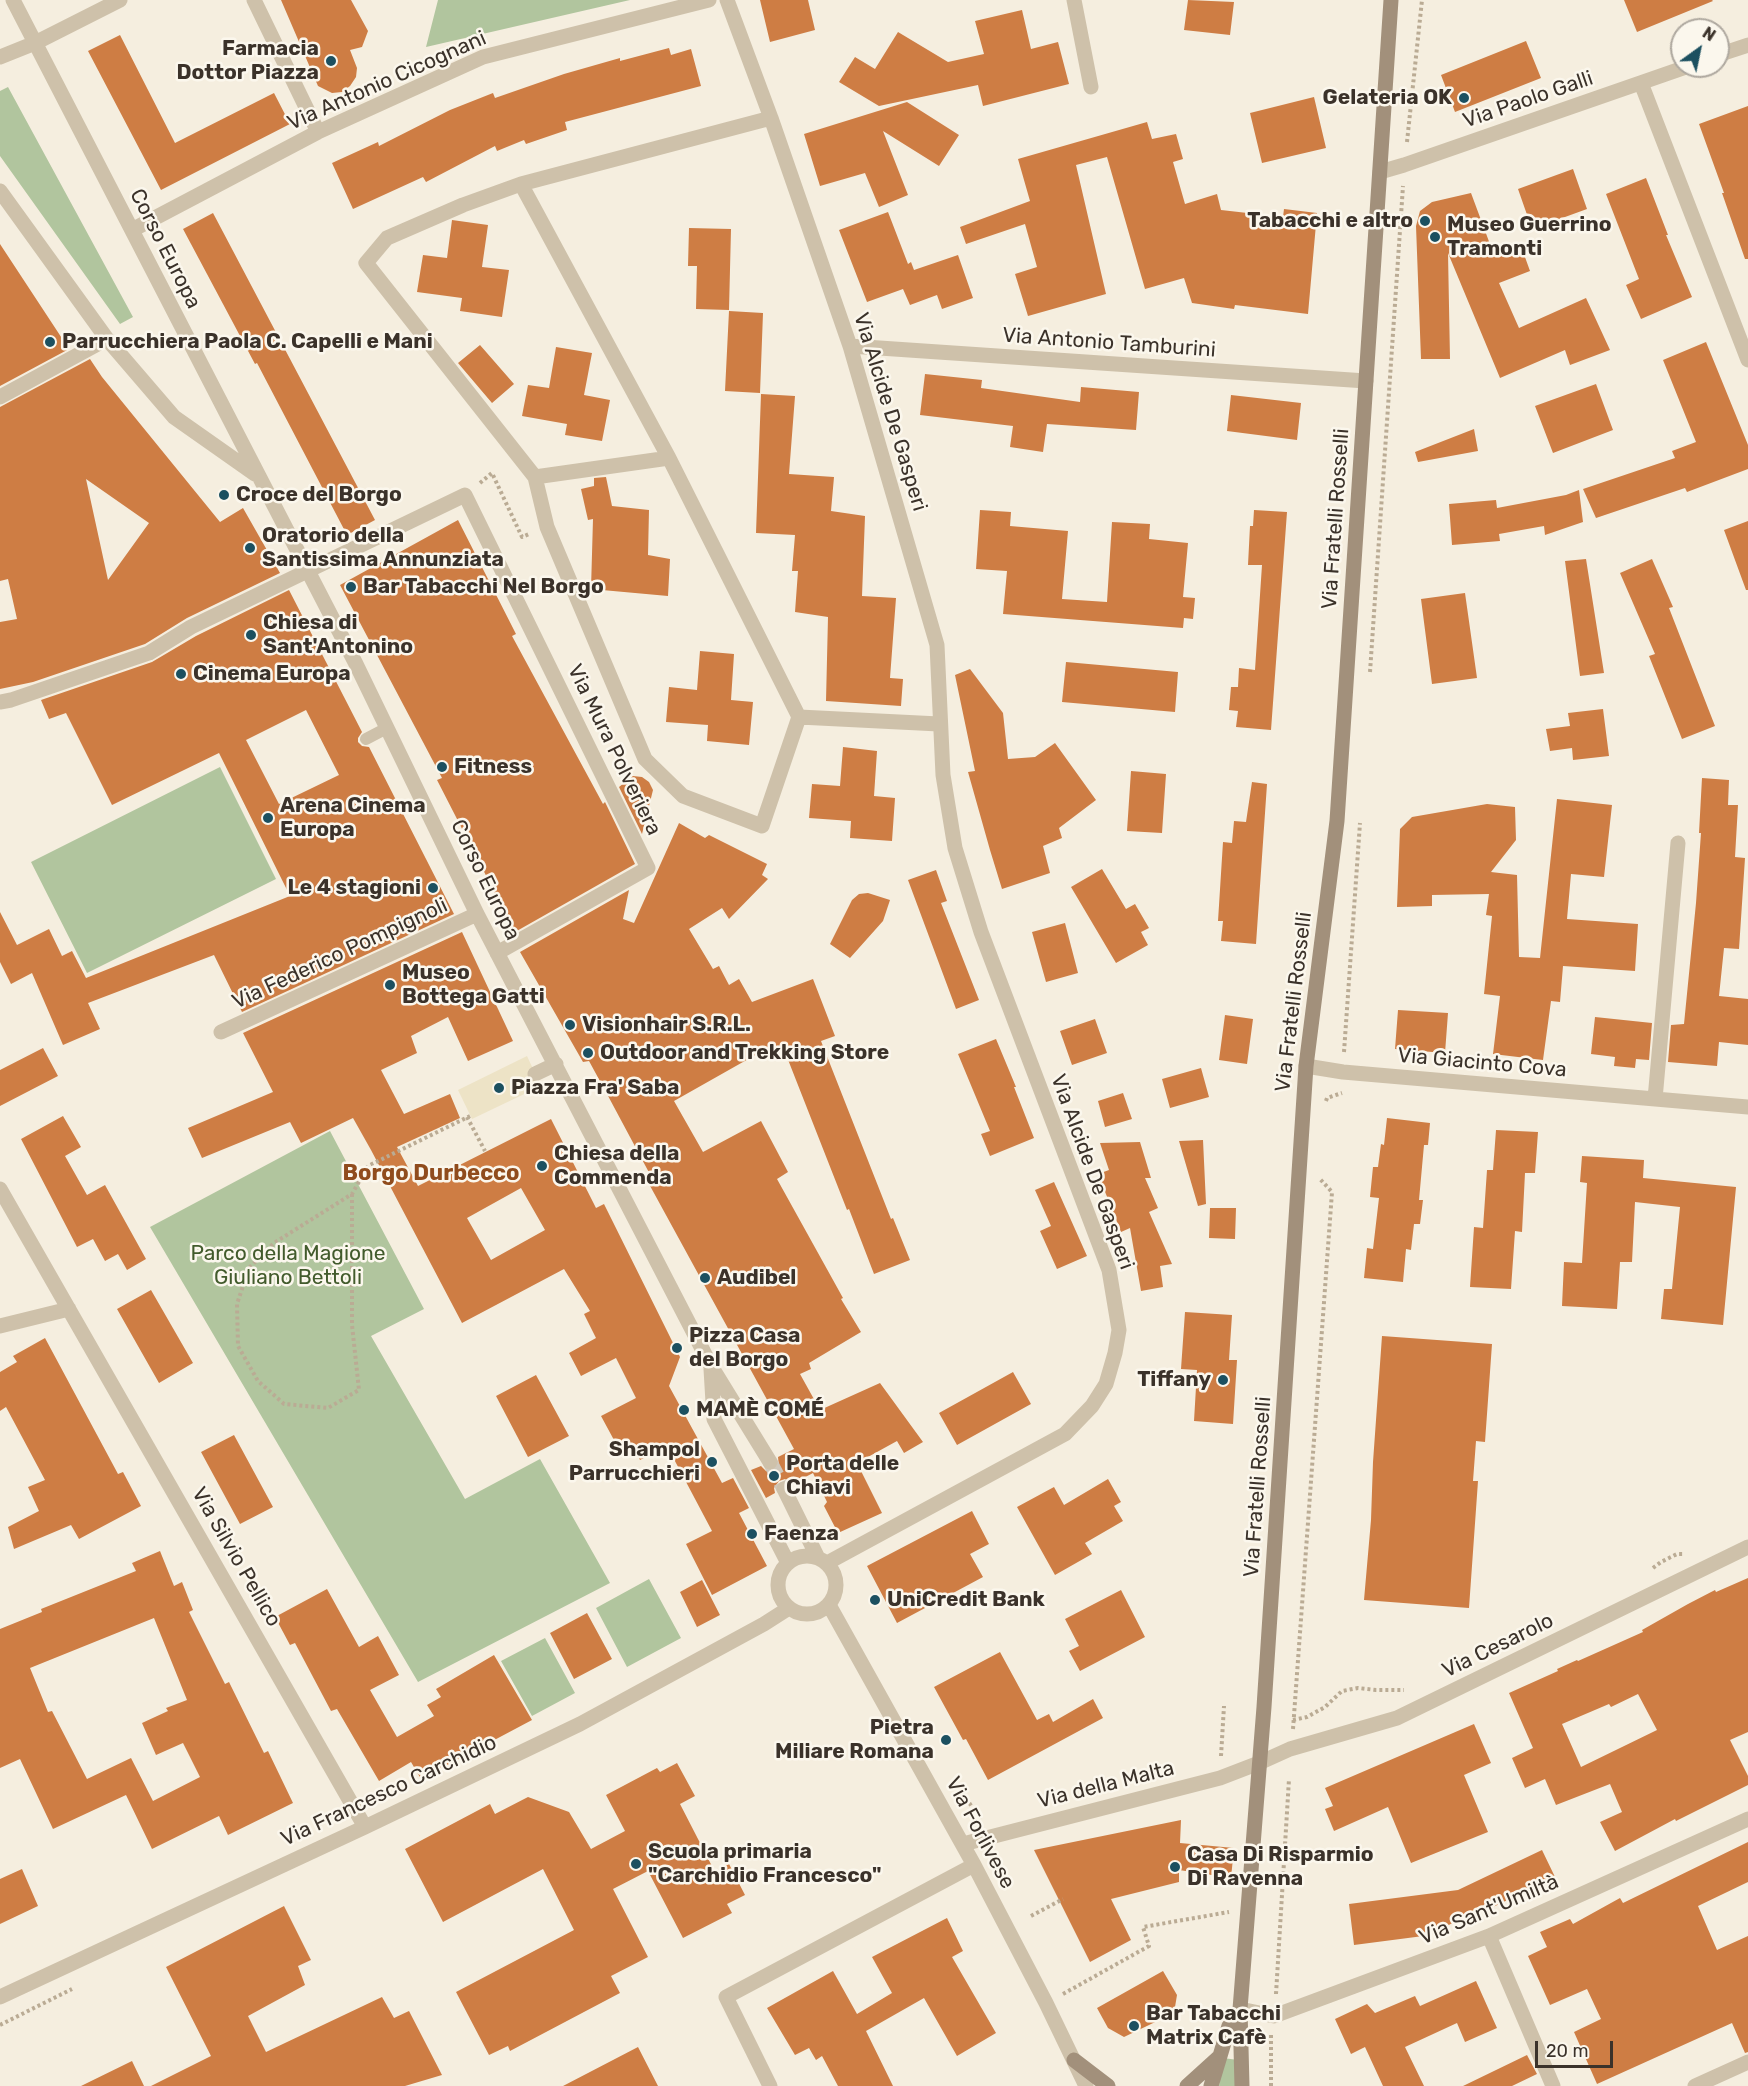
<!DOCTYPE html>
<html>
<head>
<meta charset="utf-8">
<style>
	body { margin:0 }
	#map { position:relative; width:1748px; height:2086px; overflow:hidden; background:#f5eedf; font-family:Rubik,sans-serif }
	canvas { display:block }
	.north { position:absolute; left:1670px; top:18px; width:60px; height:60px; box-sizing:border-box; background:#fbf7ed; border:2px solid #aea89f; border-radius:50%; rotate:33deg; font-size:16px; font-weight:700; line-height:24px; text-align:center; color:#3b322a }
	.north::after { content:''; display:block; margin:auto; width:21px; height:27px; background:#1c5060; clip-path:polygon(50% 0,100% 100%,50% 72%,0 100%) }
	.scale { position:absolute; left:1535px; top:2041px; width:78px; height:27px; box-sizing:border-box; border:3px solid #3b322a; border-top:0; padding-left:8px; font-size:18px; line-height:21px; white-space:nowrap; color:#3b322a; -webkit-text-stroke:4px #fbf7ed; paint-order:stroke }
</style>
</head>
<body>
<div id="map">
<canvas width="1748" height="2086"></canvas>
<div class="north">N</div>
<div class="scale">20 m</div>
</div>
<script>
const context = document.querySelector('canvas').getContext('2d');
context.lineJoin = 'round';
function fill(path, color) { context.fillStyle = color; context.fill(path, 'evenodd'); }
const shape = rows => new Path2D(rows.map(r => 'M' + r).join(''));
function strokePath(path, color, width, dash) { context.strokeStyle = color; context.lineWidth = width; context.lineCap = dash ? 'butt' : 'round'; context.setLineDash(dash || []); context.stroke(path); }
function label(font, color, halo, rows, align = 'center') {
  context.font = font + ' Rubik,sans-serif'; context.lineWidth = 5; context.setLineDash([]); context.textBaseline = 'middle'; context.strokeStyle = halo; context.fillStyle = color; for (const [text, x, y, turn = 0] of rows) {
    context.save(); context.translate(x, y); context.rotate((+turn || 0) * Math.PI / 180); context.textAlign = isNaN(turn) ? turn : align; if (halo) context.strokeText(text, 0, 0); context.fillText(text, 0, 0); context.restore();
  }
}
fill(shape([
	[438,0,630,0,426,47],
	[8,87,133,317,120,324,0,156,0,91],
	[220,767,276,879,87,973,31,862],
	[330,1131,424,1309,371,1336,465,1499,540,1459,610,1583,418,1682,150,1227],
	[649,1579,681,1638,627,1667,596,1608],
	[545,1638,575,1693,532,1716,501,1661],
	[1223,2058,1238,2060,1236,2086,1219,2086]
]), '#b1c59e');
fill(shape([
	[527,1056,541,1086,472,1119,458,1090]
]), '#ede3c6');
fill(shape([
	[281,0,351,0,368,31,362,47,350,50,357,68,356,77,350,86,342,92,332,93,318,86],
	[760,0,808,0,815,30,770,42],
	[1188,0,1234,2,1230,35,1184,30],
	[1624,0,1712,0,1713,1,1637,32],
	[1022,10,1031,49,1058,42,1069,84,983,106,978,85,879,106,839,82,855,57,875,69,898,32,948,62,984,54,975,21],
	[120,35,175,143,274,93,290,124,161,190,88,51],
	[1526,41,1541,78,1455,112,1441,75],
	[669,48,671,55,691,49,701,86,565,122,567,130,526,144,524,140,497,151,495,146,426,182,423,177,353,209,332,163,378,142,379,146,450,110,493,93,495,98,564,74,620,58,620,61],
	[1314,97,1326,148,1262,163,1250,113],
	[907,102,959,135,939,166,883,131,908,195,879,207,865,173,820,186,804,134],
	[1748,106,1748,259,1745,259,1722,193,1724,193,1699,124],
	[1147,122,1152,139,1176,134,1183,159,1173,162,1185,204,1217,194,1221,210,1283,217,1284,209,1317,213,1308,314,1235,305,1234,309,1192,303,1184,278,1145,289,1107,157,1076,165,1106,294,1028,316,1015,274,1037,267,1025,224,966,244,960,227,1030,201,1018,159],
	[1573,169,1587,209,1532,229,1518,189],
	[1646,178,1668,235,1666,235,1692,297,1641,319,1626,285,1639,279,1606,194],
	[1471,193,1494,255,1521,246,1530,271,1499,283,1519,328,1586,298,1610,350,1570,365,1565,350,1500,378,1448,253,1450,359,1421,359,1416,226,1420,211,1432,202],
	[888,212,908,264,911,262,914,270,958,255,973,298,942,309,937,295,910,305,903,289,867,302,839,230],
	[213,213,375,520,347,535,257,363,255,364,183,229],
	[452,220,488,225,482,267,509,270,502,317,460,311,462,298,417,292,423,255,447,258],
	[689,228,731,229,729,310,696,309,697,266,688,266],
	[0,244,69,349,0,386],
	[729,311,763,313,760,393,725,391],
	[1706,342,1748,445,1748,469,1687,492,1685,488,1596,518,1583,489,1675,458,1672,451,1696,442,1663,360],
	[480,345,514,384,492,403,458,363],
	[556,347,592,353,584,395,610,400,602,441,565,435,567,424,522,416,528,385,549,388],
	[90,359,102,377,220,522,243,508,280,573,187,618,145,644,33,682,0,689,0,622,17,619,8,579,0,581,0,407],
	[86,479,149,523,108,580],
	[925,374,982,380,981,388,1080,402,1081,387,1139,392,1136,430,1047,424,1043,452,1010,447,1013,426,920,415],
	[1596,384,1613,430,1553,453,1535,406],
	[761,394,795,396,789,474,834,477,831,511,865,516,862,596,896,598,890,678,903,679,901,706,826,701,828,617,795,612,798,571,792,571,795,535,756,533],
	[1231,395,1301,403,1297,440,1227,431],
	[1474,429,1478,451,1418,462,1415,452],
	[606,477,612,506,649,510,648,555,670,559,668,596,591,589,593,519,588,520,581,489,594,486,594,478],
	[1579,490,1583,522,1545,535,1544,526,1499,534,1500,541,1452,545,1449,504,1496,500,1497,508,1566,495],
	[980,510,1011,512,1010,526,1068,531,1062,599,1107,602,1112,522,1150,524,1149,539,1188,543,1183,597,1195,598,1193,619,1184,618,1183,628,1003,614,1007,571,976,569],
	[1254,510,1287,512,1271,730,1236,727,1238,711,1229,710,1231,687,1238,687,1239,668,1255,670,1262,565,1248,565,1250,526,1253,526],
	[458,520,516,634,512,636,603,804,605,802,635,864,515,932,437,780,442,778,340,585],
	[1748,521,1748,590,1746,590,1724,530],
	[1586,559,1604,673,1580,676,1565,561],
	[1652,559,1673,607,1669,608,1715,726,1682,739,1649,656,1655,654,1620,573],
	[289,590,362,732,358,738,358,742,362,746,369,747,454,914,242,1012,214,955,88,1003,100,1029,63,1045,32,973,11,984,0,962,0,912,17,945,49,929,62,956,72,951,86,978,290,896,219,753,112,805,66,713,49,719,41,700,152,662,196,636],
	[306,710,339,775,279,804,246,740],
	[1465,593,1477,678,1432,684,1421,599],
	[700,651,734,654,731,700,753,702,749,745,707,741,708,725,666,722,669,687,697,690],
	[1066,662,1178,672,1175,712,1062,702],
	[970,669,1003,713,1008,759,1035,757,1055,743,1096,800,1059,828,1062,838,1043,846,1050,873,1002,889,990,850,992,850,990,850,968,772,975,771,955,675],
	[1603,709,1609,756,1573,760,1572,748,1550,751,1546,729,1570,726,1568,713],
	[843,747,877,751,874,796,895,798,892,841,850,838,851,821,809,818,812,784,840,786],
	[1131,771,1166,774,1162,833,1127,831],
	[633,776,642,777,649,782,653,790,642,834,619,787],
	[1702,778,1729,780,1728,805,1738,805,1735,857,1745,858,1739,949,1724,948,1719,996,1748,999,1748,1045,1719,1042,1717,1066,1668,1062,1671,1025,1684,1024,1696,903,1701,833,1699,833],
	[1252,782,1267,784,1256,944,1221,941,1223,921,1218,921,1223,842,1232,843,1234,821,1246,822],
	[1557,799,1612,805,1604,877,1571,874,1567,919,1638,924,1635,971,1563,966,1560,1002,1551,1001,1543,1060,1493,1054,1500,996,1484,994,1492,916,1486,915,1489,894,1432,895,1432,906,1397,907,1400,829,1412,817,1487,804,1515,807,1516,840,1491,872,1517,875,1519,957,1540,958],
	[679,823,705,838,709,835,767,864,762,875,768,879,729,919,722,908,689,929,713,969,719,966,729,985,739,979,752,1002,813,979,835,1036,821,1041,891,1219,893,1218,910,1260,874,1274,849,1209,847,1210,785,1052,771,1059,766,1049,674,1101,703,1152,761,1121,788,1172,777,1179,843,1298,841,1299,861,1332,809,1363,811,1369,800,1374,820,1410,880,1383,923,1442,904,1453,897,1441,857,1463,882,1513,838,1533,824,1506,827,1502,813,1473,792,1484,785,1479,779,1481,774,1488,775,1493,766,1498,751,1470,761,1466,766,1471,775,1471,779,1466,778,1457,794,1449,649,1184,653,1180,607,1094,589,1061,583,1062,520,952,629,890,623,919,634,923],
	[1102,869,1126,909,1135,904,1149,928,1141,932,1148,945,1116,963,1071,887],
	[936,870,947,901,941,903,979,1000,956,1009,908,880],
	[868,893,890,900,883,921,850,958,830,944,852,900,859,894],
	[1065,923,1078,973,1046,982,1032,932],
	[462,932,513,1041,468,1061,448,1017,411,1036,417,1053,381,1070,404,1114,450,1094,460,1118,397,1147,418,1186,551,1119,596,1208,604,1204,680,1357,669,1386,722,1483,733,1478,749,1508,739,1513,767,1566,712,1595,686,1544,712,1531,667,1446,640,1460,633,1447,621,1453,601,1416,636,1398,616,1358,581,1376,569,1353,596,1338,584,1314,590,1311,564,1269,462,1323,371,1150,353,1118,301,1143,290,1122,202,1158,188,1128,273,1092,243,1033],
	[521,1188,545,1230,491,1260,467,1218],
	[1398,1010,1448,1013,1445,1053,1395,1049],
	[1225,1015,1253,1019,1247,1064,1219,1060],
	[1595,1017,1652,1023,1649,1060,1636,1059,1635,1068,1614,1066,1615,1057,1591,1054],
	[1095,1019,1107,1053,1072,1065,1060,1031],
	[996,1039,1016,1087,1014,1087,1034,1138,990,1156,981,1134,990,1131,958,1054],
	[43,1048,58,1076,0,1106,0,1070],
	[1201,1068,1209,1097,1170,1108,1162,1079],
	[1123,1093,1132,1119,1105,1127,1098,1101],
	[63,1116,81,1147,65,1156,87,1195,105,1185,146,1259,127,1270,118,1254,105,1261,93,1239,77,1247,21,1139],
	[1387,1118,1430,1123,1428,1145,1424,1145,1419,1200,1423,1200,1420,1224,1414,1224,1411,1250,1406,1249,1403,1282,1364,1278,1367,1248,1373,1249,1379,1198,1370,1197,1373,1167,1378,1167,1381,1144,1384,1145],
	[1496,1130,1538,1132,1535,1173,1525,1173,1522,1232,1515,1231,1511,1289,1470,1287,1474,1227,1483,1228,1487,1170,1493,1170],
	[1203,1140,1206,1204,1198,1206,1179,1141],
	[1140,1142,1151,1178,1145,1178,1158,1208,1149,1212,1172,1264,1160,1266,1163,1287,1141,1291,1130,1228,1121,1232,1098,1174,1109,1170,1100,1143],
	[1582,1156,1644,1160,1643,1178,1736,1187,1723,1325,1661,1319,1664,1289,1672,1289,1680,1207,1635,1202,1632,1262,1620,1262,1617,1309,1562,1306,1564,1262,1582,1263,1587,1183,1580,1182],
	[1054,1182,1087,1256,1057,1269,1040,1231,1051,1226,1035,1190],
	[1210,1208,1236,1208,1235,1239,1209,1238],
	[151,1290,193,1363,159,1383,117,1309],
	[1185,1312,1232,1315,1229,1360,1237,1360,1233,1424,1194,1421,1197,1370,1181,1369],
	[1382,1336,1492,1344,1485,1442,1476,1441,1473,1481,1478,1481,1469,1608,1364,1600,1371,1520,1373,1462],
	[45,1338,118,1474,123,1472,141,1506,79,1539,71,1525,14,1549,8,1527,39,1511,28,1487,45,1480,6,1407,0,1411,0,1372,17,1362,13,1356],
	[1013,1372,1031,1404,957,1445,939,1413],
	[536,1375,569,1436,528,1457,496,1396],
	[234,1435,273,1507,240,1524,201,1452],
	[1108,1479,1121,1502,1114,1506,1123,1521,1085,1543,1092,1554,1055,1575,1017,1507,1054,1487,1064,1505],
	[972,1511,989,1544,970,1554,983,1577,897,1623,867,1566],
	[160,1551,174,1586,182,1582,193,1610,189,1612,225,1684,229,1682,264,1753,268,1751,293,1803,228,1835,219,1816,152,1849,126,1795,53,1829,20,1759,0,1768,0,1629,42,1612,41,1609,136,1571,132,1563],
	[154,1618,187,1700,166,1708,168,1711,142,1723,156,1755,183,1743,200,1777,153,1801,131,1758,87,1779,52,1711,48,1712,30,1668],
	[1748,1578,1748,1732,1730,1740,1748,1776,1748,1785,1676,1821,1675,1819,1615,1851,1600,1822,1622,1812,1610,1784,1556,1805,1545,1779,1525,1788,1512,1758,1533,1748,1509,1693,1558,1671,1557,1669,1577,1660,1578,1661,1643,1632,1642,1630,1688,1604,1715,1590,1716,1592],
	[1638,1694,1657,1730,1581,1767,1562,1724,1609,1704,1611,1707],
	[702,1580,720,1615,697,1627,680,1592],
	[327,1589,359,1647,378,1636,399,1675,370,1690,397,1737,434,1716,427,1705,441,1697,436,1689,494,1655,532,1720,421,1779,411,1762,379,1781,337,1709,331,1711,295,1643,290,1645,275,1617],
	[1121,1590,1145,1637,1080,1671,1069,1651,1079,1646,1065,1619],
	[587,1613,612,1659,574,1679,550,1633],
	[1000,1652,1037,1720,1049,1714,1053,1722,1093,1699,1103,1718,988,1780,966,1739,963,1740,934,1687],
	[1474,1724,1491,1763,1464,1775,1488,1832,1411,1863,1388,1807,1334,1831,1325,1809,1333,1806,1325,1788],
	[677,1763,695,1796,680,1804,715,1872,729,1864,745,1895,727,1904,732,1913,683,1938,648,1871,613,1889,648,1957,611,1976,620,1993,510,2051,508,2046,489,2055,456,1992,574,1930,543,1869,443,1922,405,1849,490,1804,495,1814,528,1797,569,1812,591,1849,625,1831,606,1795,657,1768,660,1772],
	[1181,1820,1180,1843,1234,1848,1231,1878,1179,1870,1179,1882,1111,1899,1131,1940,1090,1962,1034,1850],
	[1748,1842,1748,1882,1698,1906,1717,1950,1748,1936,1748,2052,1745,2053,1732,2023,1597,2084,1574,2032,1601,2019,1587,1989,1550,2005,1528,1956,1547,1947,1540,1932,1570,1919,1573,1924,1620,1898,1623,1903],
	[1542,1850,1555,1877,1491,1908,1488,1903,1431,1935,1354,1945,1349,1904,1458,1890],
	[22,1869,38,1906,0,1924,0,1879],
	[284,1906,311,1960,298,1966,305,1985,248,2016,266,2052,382,1997,394,2018,409,2011,442,2075,405,2086,151,2086,211,2056,166,1967],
	[947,1918,963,1951,952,1957,996,2033,957,2056,924,1998,866,2031,893,2086,838,2086,822,2056,816,2060,809,2048,795,2055,767,2008,833,1971,857,2014,892,1993,872,1957],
	[1163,1971,1177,1995,1174,2013,1124,2037,1108,2028,1097,2008],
	[1476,1981,1497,2028,1465,2042,1457,2023,1405,2047,1424,2086,1383,2086,1365,2047,1351,2054,1335,2019,1367,2004,1375,2013,1415,1996,1420,2006],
	[638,2047,658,2086,563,2086],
	[1527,2055,1537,2074,1512,2086,1463,2086],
	[132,2061,144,2086,81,2086]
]), '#ce7d44');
strokePath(shape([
	[770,1462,784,1489]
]), '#d0c8bb', 15, [15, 8]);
strokePath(shape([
	[1407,142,1422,0],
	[480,483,492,473,522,537,529,534],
	[1370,672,1403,186],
	[1344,1052,1360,823],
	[1326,1101,1327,1098,1342,1093],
	[467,1117,485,1151],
	[352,1194,352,1325,359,1390,328,1408,284,1404,258,1381,238,1346,237,1304,249,1268,274,1243,352,1194,368,1166,470,1116],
	[1653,1568,1661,1562,1677,1554,1683,1554],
	[1293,1720,1307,1717,1325,1707,1342,1691,1358,1688,1376,1690,1404,1690],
	[1293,1729,1332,1192,1320,1179],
	[1221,1756,1224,1706],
	[966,1798,980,1819],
	[1031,1916,1063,1899],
	[1063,1994,1149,1946,1143,1927,1229,1912],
	[1276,1994,1289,1779],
	[0,2025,72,1989],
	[1271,2086,1271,2034]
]), '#baab94', 4, [3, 3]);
strokePath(shape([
	[366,739,387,728]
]), '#cec1aa', 12);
strokePath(shape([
	[13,0,356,664,477,914,711,1366,770,1462],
	[254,0,318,132],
	[727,0,771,118,850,346,937,645,943,775,955,848,981,932,1109,1270,1119,1330,1115,1353,1106,1384,1092,1406,1065,1434,827,1563],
	[1074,0,1091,87],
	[1718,55,1748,45],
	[0,57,35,43,120,0],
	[1641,83,1748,360],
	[771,118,521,184,669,458,799,717,939,724],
	[1380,172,1404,165,1689,66],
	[521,184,463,205,387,238,366,263,535,477,669,458],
	[0,191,107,339,174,417,255,474],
	[132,230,318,132,483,57,709,0],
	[850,346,1366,381],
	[0,397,107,339],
	[535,477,547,527,645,759,683,796,762,826,799,717],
	[0,702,11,700,149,653,191,627,465,495,648,868,497,953],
	[221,1032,477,914],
	[1306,1066,1343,1072,1748,1107],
	[535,1074,556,1064],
	[1655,1099,1678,843],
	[0,1189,365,1827],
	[0,1326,69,1309],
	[711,1369,714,1419,788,1563],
	[784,1489,818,1558],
	'778 1585a29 29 0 1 1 58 0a29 29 0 1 1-58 0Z',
	[829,1605,974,1865,1046,2003,1086,2086],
	[963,1844,1220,1778,1259,1763,1290,1749,1397,1718,1748,1547],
	[1489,1936,1553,2086],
	[0,1997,365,1827,580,1724,764,1624,789,1608],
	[1240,2009,1274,2016,1489,1936,1748,1819],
	[770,2086,726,1997,974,1865],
	[1695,2086,1748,2062]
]), '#cec1aa', 15);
strokePath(shape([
	[1074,2060,1108,2086],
	[1187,2086,1219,2057],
	[1211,2086,1229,2026,1240,2009],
	[1242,2086,1240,2009,1264,1707,1306,1066,1337,821,1391,0]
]), '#a2907b', 15);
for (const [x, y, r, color] of [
	[331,61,6,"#1c5060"],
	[1464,98,6,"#1c5060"],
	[1425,221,6,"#1c5060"],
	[1435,237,6,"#1c5060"],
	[50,342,6,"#1c5060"],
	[224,495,6,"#1c5060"],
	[250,548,6,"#1c5060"],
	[351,587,6,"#1c5060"],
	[251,635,6,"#1c5060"],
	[181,674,6,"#1c5060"],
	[442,767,6,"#1c5060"],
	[268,818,6,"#1c5060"],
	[433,888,6,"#1c5060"],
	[390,985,6,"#1c5060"],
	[570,1025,6,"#1c5060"],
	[588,1053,6,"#1c5060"],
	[499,1088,6,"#1c5060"],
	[542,1166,6,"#1c5060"],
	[705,1278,6,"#1c5060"],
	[677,1348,6,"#1c5060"],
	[1223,1380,6,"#1c5060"],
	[684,1410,6,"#1c5060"],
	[712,1462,6,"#1c5060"],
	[774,1476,6,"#1c5060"],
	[752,1534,6,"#1c5060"],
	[875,1600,6,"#1c5060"],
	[946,1740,6,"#1c5060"],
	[636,1864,6,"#1c5060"],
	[1175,1867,6,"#1c5060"],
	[1134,2026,6,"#1c5060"]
]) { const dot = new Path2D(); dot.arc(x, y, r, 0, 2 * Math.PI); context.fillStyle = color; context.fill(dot); strokePath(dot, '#fbf7ed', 2); }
label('bold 21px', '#3b322a', '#fbf7ed', [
	["Farmacia",319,49,"right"],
	["Dottor Piazza",319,73,"right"],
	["Gelateria OK",1452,98,"right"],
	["Tabacchi e altro",1413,221,"right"],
	["Museo Guerrino",1447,225],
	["Tramonti",1447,249],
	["Parrucchiera Paola C. Capelli e Mani",62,342],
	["Croce del Borgo",236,495],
	["Oratorio della",262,536],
	["Santissima Annunziata",262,560],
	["Bar Tabacchi Nel Borgo",363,587],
	["Chiesa di",263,623],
	["Sant'Antonino",263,647],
	["Cinema Europa",193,674],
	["Fitness",454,767],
	["Arena Cinema",280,806],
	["Europa",280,830],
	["Le 4 stagioni",421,888,"right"],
	["Museo",402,973],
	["Bottega Gatti",402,997],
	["Visionhair S.R.L.",582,1025],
	["Outdoor and Trekking Store",600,1053],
	["Piazza Fra' Saba",511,1088],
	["Chiesa della",554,1154],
	["Commenda",554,1178],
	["Audibel",717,1278],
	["Pizza Casa",689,1336],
	["del Borgo",689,1360],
	["Tiffany",1211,1380,"right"],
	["MAMÈ COMÉ",696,1410],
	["Shampol",700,1450,"right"],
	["Parrucchieri",700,1474,"right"],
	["Porta delle",786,1464],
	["Chiavi",786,1488],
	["Faenza",764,1534],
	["UniCredit Bank",887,1600],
	["Pietra",934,1728,"right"],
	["Miliare Romana",934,1752,"right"],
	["Scuola primaria",648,1852],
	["\"Carchidio Francesco\"",648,1876],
	["Casa Di Risparmio",1187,1855],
	["Di Ravenna",1187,1879],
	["Bar Tabacchi",1146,2014],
	["Matrix Cafè",1146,2038]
], 'left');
label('21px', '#3b322a', '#fbf7ed', [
	["Via Antonio Cicognani",387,81,-24],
	["Via Paolo Galli",1528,100,-19],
	["Corso Europa",165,249,63],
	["Via Antonio Tamburini",1109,343,4],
	["Via Alcide De Gasperi",890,412,73],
	["Via Fratelli Rosselli",1336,519,-86],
	["Via Mura Polveriera",614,750,64],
	["Corso Europa",485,880,64],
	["Via Federico Pompignoli",340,954,-25],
	["Via Fratelli Rosselli",1294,1002,-83],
	["Via Giacinto Cova",1482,1063,5],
	["Via Alcide De Gasperi",1092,1172,70],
	["Via Fratelli Rosselli",1258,1487,-86],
	["Via Silvio Pellico",236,1557,60],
	["Via Cesarolo",1498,1646,-26],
	["Via della Malta",1106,1785,-14],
	["Via Francesco Carchidio",389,1791,-25],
	["Via Forlivese",980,1833,62],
	["Via Sant'Umiltà",1489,1910,-23]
]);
label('21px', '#425b2c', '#fbf7ed', [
	["Parco della Magione",288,1254],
	["Giuliano Bettoli",288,1278]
]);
label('bold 22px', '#904c1d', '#fbf7ed', [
	["Borgo Durbecco",431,1174]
]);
</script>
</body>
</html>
